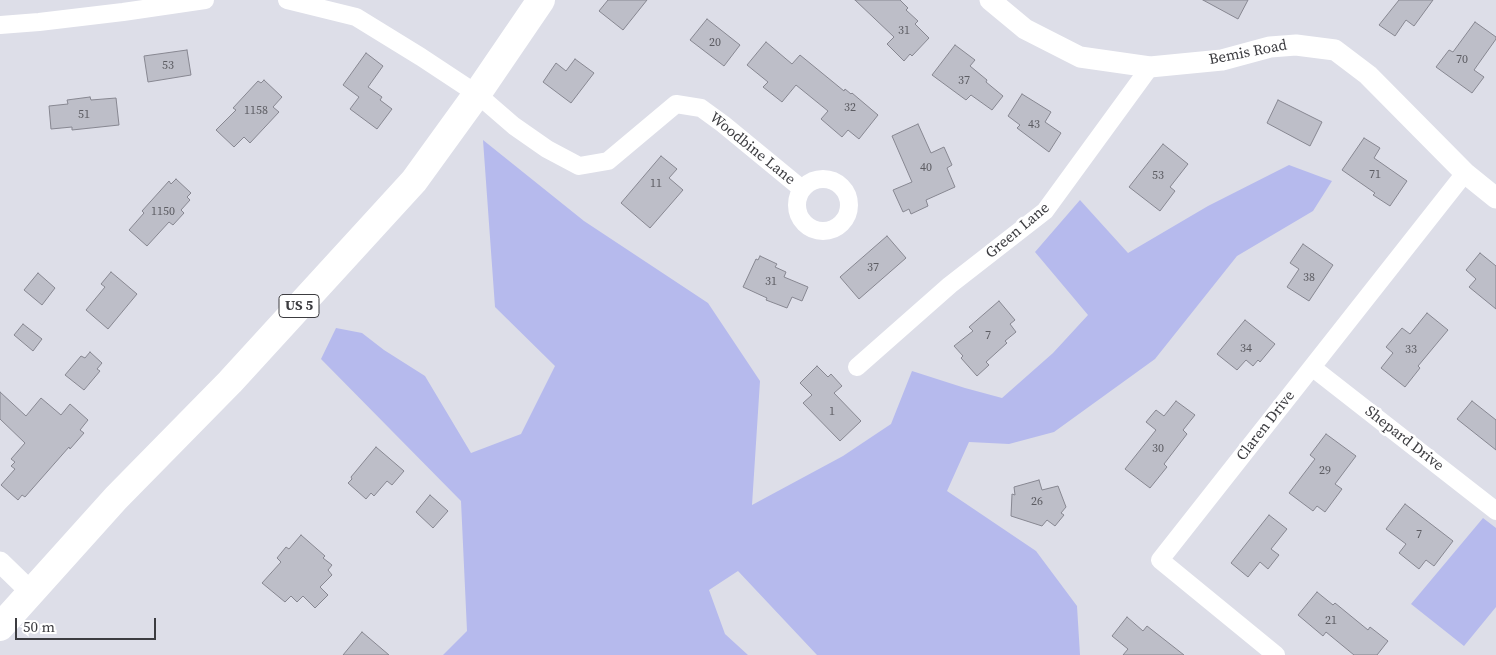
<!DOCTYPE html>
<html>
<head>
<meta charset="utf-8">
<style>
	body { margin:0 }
	#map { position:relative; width:1496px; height:655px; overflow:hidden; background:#dddee8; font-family:"Source Serif 4",serif }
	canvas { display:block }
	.scale { position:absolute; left:15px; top:618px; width:141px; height:22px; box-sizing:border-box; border:2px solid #3c3c40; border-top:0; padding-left:6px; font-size:15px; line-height:18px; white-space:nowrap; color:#3c3c40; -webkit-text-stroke:4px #fff; paint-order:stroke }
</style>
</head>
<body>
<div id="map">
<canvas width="1496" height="655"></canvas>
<div class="scale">50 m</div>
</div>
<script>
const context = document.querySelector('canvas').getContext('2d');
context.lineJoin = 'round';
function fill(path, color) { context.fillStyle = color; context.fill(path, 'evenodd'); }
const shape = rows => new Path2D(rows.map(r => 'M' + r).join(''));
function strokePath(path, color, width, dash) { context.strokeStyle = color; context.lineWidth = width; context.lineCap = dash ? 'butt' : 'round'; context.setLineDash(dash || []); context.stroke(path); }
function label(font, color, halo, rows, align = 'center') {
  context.font = font + ' "Source Serif 4",serif'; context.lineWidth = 5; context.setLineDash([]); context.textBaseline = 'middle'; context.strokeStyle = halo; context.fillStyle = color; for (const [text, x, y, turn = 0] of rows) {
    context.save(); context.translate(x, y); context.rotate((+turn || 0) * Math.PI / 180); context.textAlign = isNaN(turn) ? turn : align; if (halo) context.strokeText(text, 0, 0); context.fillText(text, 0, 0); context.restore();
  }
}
fill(shape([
	[483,140,584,221,708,303,760,381,752,505,843,456,891,424,912,371,965,388,1002,398,1053,353,1088,315,1035,252,1080,200,1128,253,1208,206,1289,165,1332,181,1313,211,1237,256,1155,359,1054,432,1009,444,969,442,947,491,1036,551,1077,606,1080,655,817,655,738,571,709,590,725,634,748,655,443,655,467,631,461,501,321,359,336,328,362,333,384,350,425,376,471,453,521,434,555,366,495,307],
	[1483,518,1496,528,1496,607,1464,646,1411,604]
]), '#b6baed');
const building = shape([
	[608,0,647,0,623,30,599,11,608,0],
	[855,0,900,0,908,8,906,10,918,21,915,24,929,38,912,56,910,54,904,61,887,44,894,37,855,0],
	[1203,0,1248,0,1238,19,1203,0],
	[1399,0,1433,0,1414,26,1406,20,1395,36,1379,25,1399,0],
	[707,19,740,45,724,66,690,40,707,19],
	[1475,22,1496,37,1496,39,1474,70,1484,77,1472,93,1436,67,1449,50,1453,52,1475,22],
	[766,42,792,64,800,55,844,91,845,89,851,94,852,93,878,115,859,139,848,130,842,137,821,119,828,111,796,85,782,102,763,87,768,82,747,65,766,42],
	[955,45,975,60,970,66,987,80,986,82,1003,96,992,110,971,95,966,100,932,75,955,45],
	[187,50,191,75,148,82,144,56,187,50],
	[366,53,383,66,368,87,382,97,380,100,392,109,377,129,350,109,359,97,343,85,366,53],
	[575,59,594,73,571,103,543,82,556,63,566,71,575,59],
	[264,80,282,97,273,107,279,112,250,143,244,137,234,147,216,130,236,110,233,108,258,81,261,83,264,80],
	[1022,94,1051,112,1045,122,1061,133,1049,152,1017,128,1020,125,1008,116,1022,94],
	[90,97,91,100,116,98,119,125,72,130,72,127,51,129,49,106,68,104,67,100,90,97],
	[1278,100,1322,122,1310,146,1267,123,1278,100],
	[918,124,931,153,944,147,952,165,947,168,955,187,926,200,928,206,911,214,909,209,903,212,893,190,912,182,892,136,918,124],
	[1364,138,1380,148,1374,158,1407,181,1390,206,1373,195,1375,193,1342,170,1364,138],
	[1163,144,1188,164,1170,187,1175,191,1160,211,1129,187,1163,144],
	[661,156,677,169,669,178,683,190,650,228,621,203,661,156],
	[176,179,191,193,187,197,190,200,181,210,184,213,173,225,169,222,147,246,129,230,144,213,142,211,169,181,171,184,176,179],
	[887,236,906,258,859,299,840,277,887,236],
	[1303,244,1333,265,1309,301,1287,287,1299,269,1290,263,1303,244],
	[1480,253,1496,266,1496,309,1469,287,1476,279,1466,270,1480,253],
	[760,256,777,264,775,267,786,272,784,277,808,287,802,301,792,297,787,308,766,300,767,298,743,287,756,259,758,260,760,256],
	[111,272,137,294,108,329,86,310,105,287,101,284,111,272],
	[38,273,55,288,42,305,24,290,38,273],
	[999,301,1015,320,1010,324,1016,332,1005,341,1007,343,986,362,989,365,977,376,961,358,963,356,954,346,973,331,969,327,999,301],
	[1427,313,1448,330,1418,366,1420,368,1405,387,1381,368,1393,353,1386,347,1402,328,1410,334,1427,313],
	[1245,320,1275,344,1260,362,1258,360,1253,366,1246,360,1237,370,1217,354,1245,320],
	[23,324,42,339,33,351,14,335,23,324],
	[90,352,102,363,97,369,100,371,84,390,65,375,81,356,85,358,90,352],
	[817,366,828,377,831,374,842,386,834,393,861,421,840,441,803,403,812,395,800,383,817,366],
	[0,392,26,416,41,398,61,415,70,404,88,420,80,430,84,433,70,449,69,447,25,497,22,495,18,500,1,485,15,469,11,466,15,462,11,459,25,443,0,419,0,392],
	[1176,401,1195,415,1183,430,1187,434,1164,464,1167,467,1150,488,1125,469,1156,430,1146,422,1156,410,1164,416,1176,401],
	[1472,401,1496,420,1496,450,1457,419,1472,401],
	[1326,434,1356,456,1335,484,1342,489,1325,512,1317,506,1313,511,1289,493,1315,459,1310,455,1326,434],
	[376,447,404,471,392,485,387,481,374,496,371,493,366,499,348,483,352,479,351,477,376,447],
	[1039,480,1042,490,1058,486,1066,507,1061,513,1064,515,1055,526,1047,520,1042,526,1011,516,1012,494,1015,495,1014,487,1039,480],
	[430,495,448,511,433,528,416,512,430,495],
	[1405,504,1453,541,1434,566,1426,560,1419,569,1399,553,1406,544,1386,529,1405,504],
	[1269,515,1287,529,1271,549,1279,555,1268,569,1260,562,1248,577,1231,563,1269,515],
	[301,535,325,556,323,558,332,565,328,570,332,575,320,587,328,595,315,608,303,596,297,602,291,596,285,602,262,583,281,562,277,558,286,547,289,549,301,535],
	[1317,592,1333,605,1335,603,1368,630,1370,627,1388,641,1377,655,1354,655,1326,632,1323,636,1298,615,1317,592],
	[1127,617,1143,631,1147,626,1184,655,1123,655,1128,649,1112,636,1127,617],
	[362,632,389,655,343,655,362,632]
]);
fill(building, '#bdbec8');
strokePath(building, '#878791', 1);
strokePath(shape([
	[287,0,356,17,421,57,477,94,514,126,547,149,579,166,608,161,676,104,701,108,723,124,802,189],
	[0,25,39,22,123,12,205,0],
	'797 205a26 26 0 1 1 52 0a26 26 0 1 1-52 0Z',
	[857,367,950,285,1045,211,1150,67],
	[1313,368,1496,511],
	[1276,655,1160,560,1465,173]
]), '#fff', 18);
strokePath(shape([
	[990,0,1025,29,1080,57,1150,67,1222,60,1270,47,1296,45,1335,50,1368,75,1465,173,1496,198],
	[0,562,32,593]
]), '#fff', 21);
strokePath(shape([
	[0,627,116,498,230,382,414,181,477,94,541,0]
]), '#fff', 28);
label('12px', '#5c5c62', null, [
	["31",904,31],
	["20",715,43],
	["70",1462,60],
	["53",168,66],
	["37",964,81],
	["32",850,108],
	["1158",256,111],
	["51",84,115],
	["43",1034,125],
	["40",926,168],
	["71",1375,175],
	["53",1158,176],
	["11",656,184],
	["1150",163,212],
	["37",873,268],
	["38",1309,278],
	["31",771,282],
	["7",988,336],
	["34",1246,349],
	["33",1411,350],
	["1",832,412],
	["30",1158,449],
	["29",1325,471],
	["26",1037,502],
	["7",1419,535],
	["21",1331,621]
]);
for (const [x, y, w] of [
	[299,306,40]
]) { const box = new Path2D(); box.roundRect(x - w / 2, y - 11.5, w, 23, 4); context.fillStyle = '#fff'; context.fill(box); strokePath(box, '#3c3c40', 1); }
label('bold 14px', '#3c3c40', null, [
	["US 5",299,306]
]);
label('15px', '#3c3c40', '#fff', [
	["Bemis Road",1248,53,-11],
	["Woodbine Lane",752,149,39],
	["Green Lane",1018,231,-40],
	["Claren Drive",1266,426,-52],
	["Shepard Drive",1404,439,38]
]);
</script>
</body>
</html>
